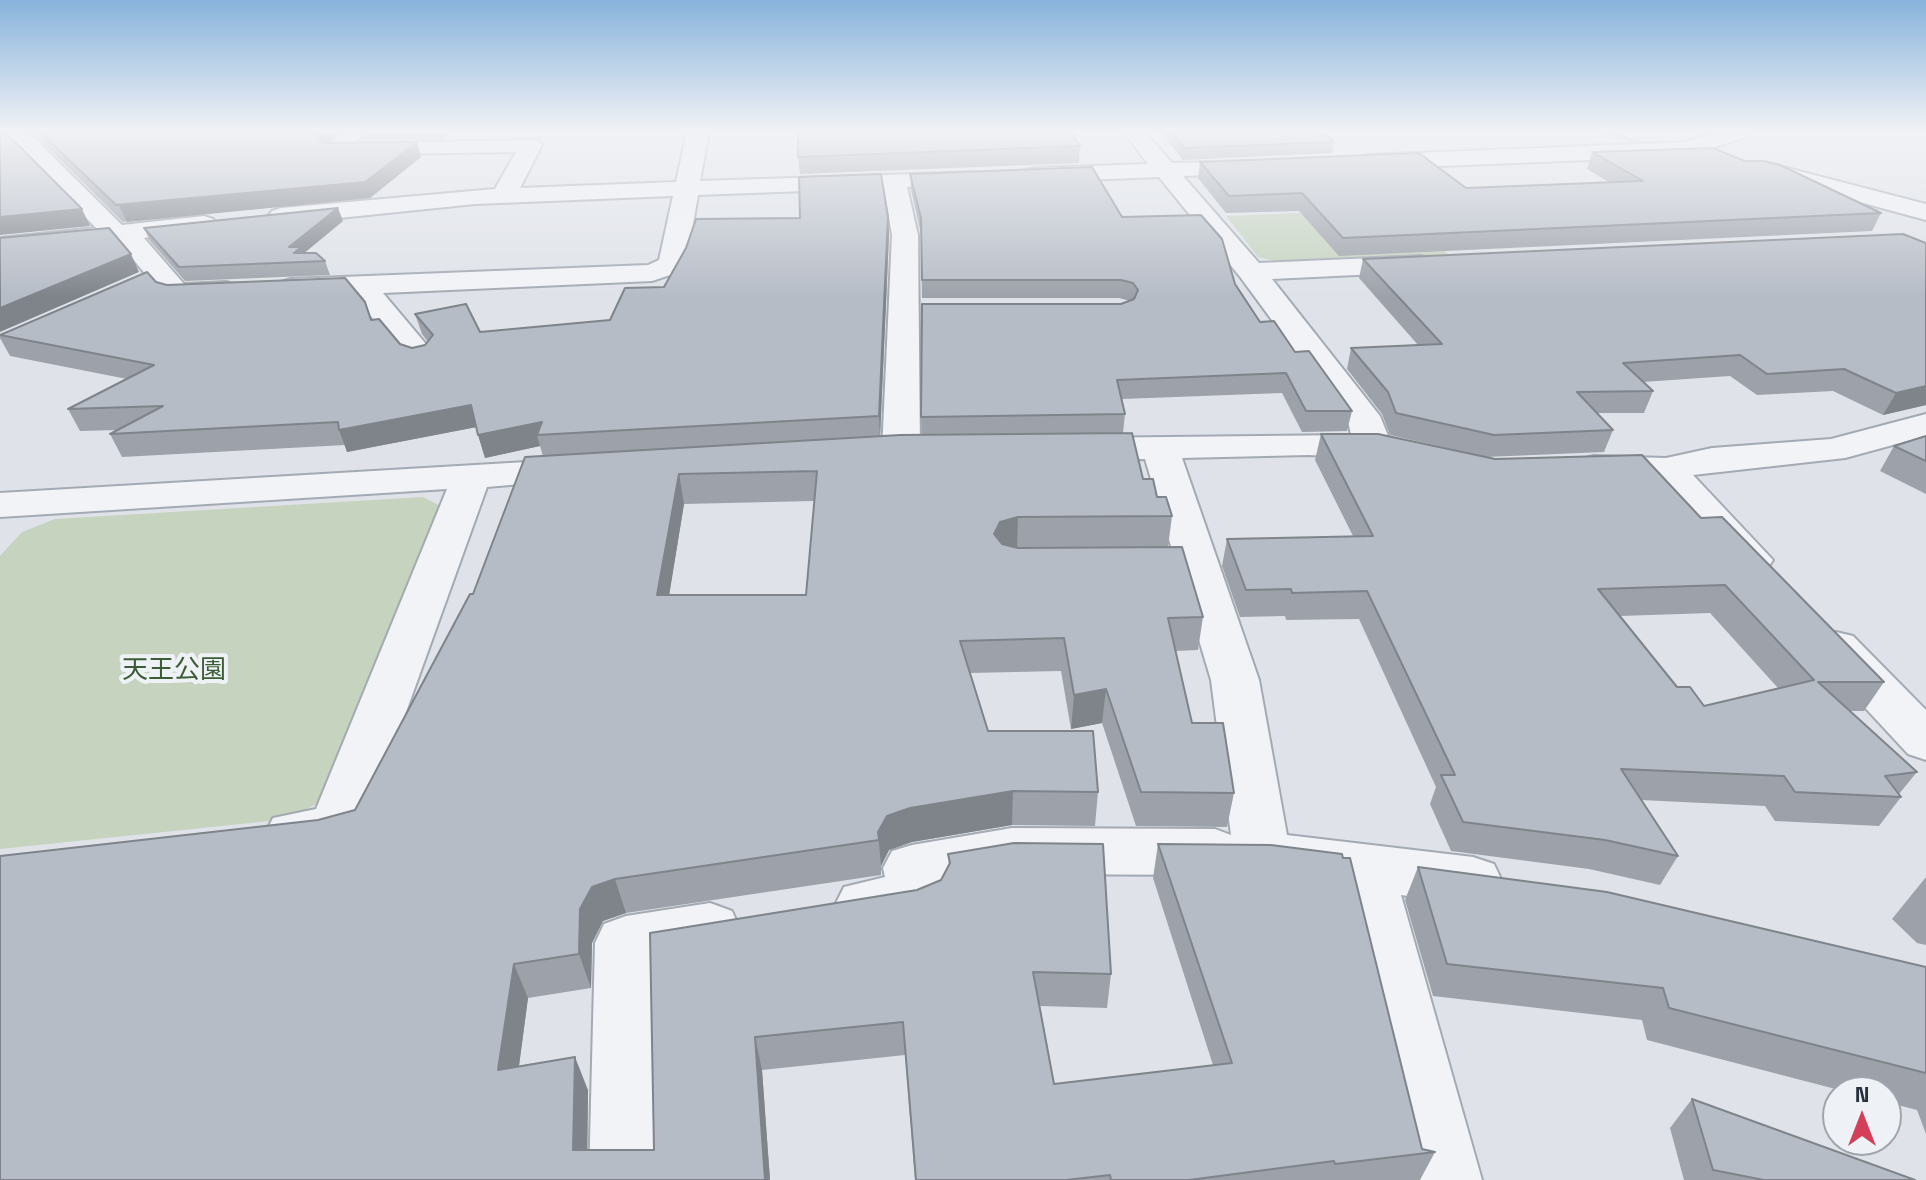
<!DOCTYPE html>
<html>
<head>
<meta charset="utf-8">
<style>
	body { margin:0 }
	#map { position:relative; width:1926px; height:1180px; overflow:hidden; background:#dfe3e9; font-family:"Space Grotesk",sans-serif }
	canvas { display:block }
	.north { position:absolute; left:1822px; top:1076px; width:80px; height:80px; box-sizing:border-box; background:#eef2f6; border:2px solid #9ea5ad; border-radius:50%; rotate:0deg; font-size:22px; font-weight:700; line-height:32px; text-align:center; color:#273140 }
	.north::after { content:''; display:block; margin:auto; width:28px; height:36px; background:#d33e58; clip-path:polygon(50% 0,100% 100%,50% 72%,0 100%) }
</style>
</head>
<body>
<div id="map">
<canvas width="1926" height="1180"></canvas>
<div class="north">N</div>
</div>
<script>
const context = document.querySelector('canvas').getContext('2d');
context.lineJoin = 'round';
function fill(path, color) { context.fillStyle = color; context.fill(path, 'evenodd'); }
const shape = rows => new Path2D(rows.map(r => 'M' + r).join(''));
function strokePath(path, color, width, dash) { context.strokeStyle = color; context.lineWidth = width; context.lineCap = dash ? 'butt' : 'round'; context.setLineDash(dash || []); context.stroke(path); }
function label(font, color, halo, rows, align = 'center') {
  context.font = font + ' "Space Grotesk","Noto Sans JP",sans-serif'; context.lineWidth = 8; context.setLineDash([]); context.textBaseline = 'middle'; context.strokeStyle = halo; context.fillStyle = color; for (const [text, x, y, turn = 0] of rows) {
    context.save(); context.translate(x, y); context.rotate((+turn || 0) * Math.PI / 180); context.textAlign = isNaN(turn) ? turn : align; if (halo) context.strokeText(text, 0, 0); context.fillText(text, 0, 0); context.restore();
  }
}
fill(shape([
	[1396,209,1449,255,1275,261,1258,257,1226,216],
	[423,497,442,507,327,798,289,819,0,849,0,556,22,532,55,519]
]), '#c5d3bf');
fill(shape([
	[1598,132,1613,132,1649,143,1645,146,1598,132]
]), '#98b2ca');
const minor = shape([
	[0,132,22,132,33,137,122,225,204,216,213,219,217,224,213,229,144,238,184,284,226,282,236,285,241,291,236,297,226,300,176,302,166,299,118,241,0,254,0,238,96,228,17,147,0,138,0,132],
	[342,132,365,132,356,143,539,140,542,145,520,188,676,182,687,132,709,132,700,181,979,172,983,177,979,182,971,184,907,187,918,235,920,451,914,459,901,462,888,459,882,451,892,235,884,188,698,195,686,265,682,271,652,281,383,293,436,356,431,363,420,366,409,363,353,294,291,297,281,294,277,288,281,282,291,279,648,265,659,260,673,196,475,204,281,224,272,221,268,216,272,211,281,208,495,189,516,152,328,155,325,150,342,132],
	[1124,132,1145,132,1172,163,1266,161,1269,166,1266,171,1258,173,1183,176,1259,263,1420,256,1430,258,1434,264,1430,270,1420,272,1272,279,1380,416,1389,438,1398,447,1393,455,1380,458,1308,455,1182,458,1259,680,1287,835,1473,857,1494,864,1502,881,1494,898,1473,905,1401,895,1482,1180,1408,1180,1340,886,1291,880,1271,873,1262,876,1242,869,1238,862,1235,868,1215,875,1012,874,945,886,948,896,939,913,918,921,865,930,844,923,835,905,844,887,885,877,883,868,892,851,912,845,1012,828,1215,829,1231,835,1211,680,1145,459,1077,460,1064,457,1059,449,1064,441,1077,438,1351,435,1349,425,1241,278,1159,177,1035,182,1027,180,1023,175,1027,170,1035,168,1148,164,1124,132],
	[1719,132,1752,132,1749,136,1687,156,1367,169,1359,167,1356,162,1359,157,1367,155,1685,142,1719,132],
	[1764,162,1926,204,1926,220,1756,174,1753,169,1756,164,1764,162],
	[1926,414,1926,436,1845,458,1693,475,1773,560,1767,569,1752,573,1737,569,1655,480,1594,478,1581,475,1575,467,1581,459,1594,456,1666,458,1712,448,1831,439,1926,414],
	[577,459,590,462,596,470,590,478,487,487,364,829,356,844,336,851,293,856,273,850,265,834,273,818,316,809,447,489,0,517,0,493,577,459],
	[1836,632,1853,636,1926,710,1926,760,1908,754,1819,658,1813,647,1819,636,1836,632],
	[710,903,732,911,740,929,732,947,710,955,657,964,663,1180,589,1180,595,943,604,924,626,916,710,903]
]);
strokePath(minor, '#a4aab3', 4);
fill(minor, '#f1f3f7');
fill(shape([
	[29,132,338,132,328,143,421,157,370,198,123,222,35,135],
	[360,132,450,132,443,139,362,140],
	[1161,132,1323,132,1334,142,1332,153,1183,160],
	[1080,146,1079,163,800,174,798,157],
	[1592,152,1745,161,1881,213,1872,231,1339,256,1299,211,1226,213,1198,178,1200,162,1466,188,1610,183,1587,169],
	[910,174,1122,217,1235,284,1260,322,1295,352,1352,411,1347,431,1302,432,1282,393,1122,399,1125,414,1123,433,1143,479,1172,516,1168,547,1203,617,1198,650,1175,651,1192,723,1234,793,1227,827,1136,826,1102,723,1071,729,1061,671,970,673,988,731,1098,792,1095,826,1012,825,912,842,889,850,881,866,881,875,626,913,603,921,592,943,591,988,528,998,519,1066,588,1090,587,1150,654,1150,650,933,917,890,941,880,949,866,948,854,1111,974,1107,1008,1040,1006,1054,1084,1213,1065,1153,878,1158,844,1422,1149,1435,1152,1420,1180,915,1180,905,1055,762,1070,770,1180,0,1180,318,820,355,810,473,594,543,456,540,446,485,458,476,427,347,452,345,445,122,457,110,434,119,430,80,431,68,409,127,379,10,356,0,338,0,334,156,282,167,285,372,320,400,344,412,348,425,345,428,342,422,334,415,314,480,332,610,320,664,287,888,217,889,235,880,436,922,435,921,417,1121,304,1130,301,1119,298,922,298,921,234,911,190],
	[814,501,806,595,669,595,684,504],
	[343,221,304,253,325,261,330,275,185,281,150,241,144,228],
	[1903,234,1926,405,1883,415,1833,391,1757,395,1730,376,1643,382,1653,391,1644,413,1597,413,1613,430,1604,452,1486,457,1390,435,1382,414,1347,369,1351,348,1418,345,1359,278,1363,259],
	[1321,434,1701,518,1884,682,1864,711,1849,711,1917,772,1899,794,1901,797,1879,826,1775,821,1765,806,1641,800,1678,856,1660,885,1589,869,1451,851,1430,804,1436,787,1359,619,1286,620,1285,616,1240,617,1222,566,1227,539,1353,536,1315,460],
	[1710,613,1778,688,1704,706,1677,687,1620,616],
	[1926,436,1926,494,1880,471,1894,446],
	[1418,867,1926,967,1926,1134,1917,1110,1886,1102,1886,1092,1847,1092,1647,1040,1642,1020,1433,996,1405,900],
	[1926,877,1926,945,1917,943,1892,919],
	[1692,1099,1915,1180,1684,1180,1670,1128]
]), '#9da2aa');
fill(shape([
	[320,132,338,132,322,150,317,135],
	[441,132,450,132,443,139],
	[417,142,421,157,370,198,127,222,119,205],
	[338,208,343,221,303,254,297,262,289,247],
	[82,209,90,226,0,235,0,217],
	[888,217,889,235,880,438,879,416],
	[131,254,139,272,0,332,0,308],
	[1926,386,1926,405,1883,415,1896,393],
	[471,405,477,427,347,452,339,430],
	[542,422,537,435,540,446,485,458,478,435],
	[679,474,684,504,664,627,657,595],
	[1018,517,1017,548,1000,553,994,534,1000,522],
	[1106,689,1102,723,1071,729,1074,695],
	[1013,791,1012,825,912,842,889,850,881,866,878,832,887,816,910,808],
	[615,879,626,913,603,921,592,943,591,988,579,954,580,909,592,887],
	[514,964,528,998,514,1103,498,1070],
	[755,1037,762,1070,770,1180,765,1180],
	[575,1057,588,1090,587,1180,573,1150]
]), '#7f848b');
const building = shape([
	[0,132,8,135,82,209,0,217,0,132],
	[40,132,320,132,317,135,323,143,417,142,365,182,116,205,40,132],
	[798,132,1071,132,1080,146,798,157,798,132],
	[1171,132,1323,132,1334,142,1184,148,1171,132],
	[1713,148,1745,161,1763,161,1780,165,1881,213,1343,238,1302,193,1229,196,1200,162,1419,153,1466,188,1643,181,1592,152,1713,148],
	[1092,167,1122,217,1201,215,1222,239,1235,284,1260,322,1274,321,1295,352,1309,351,1352,411,1306,411,1286,373,1117,380,1125,414,921,417,922,304,1121,304,1134,299,1138,290,1133,283,1121,280,922,280,921,218,910,174,1092,167],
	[881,174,888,217,879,416,537,435,542,422,478,435,471,405,339,430,338,422,110,434,163,406,68,409,154,365,0,335,147,272,156,282,167,285,345,278,365,302,371,320,379,319,400,344,412,348,425,345,433,335,415,314,466,304,480,332,610,320,625,288,664,287,686,248,696,219,800,218,799,177,881,174],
	[338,208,289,247,301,247,294,253,316,253,325,261,179,267,144,228,338,208],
	[109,228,131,254,0,308,0,238,109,228],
	[1903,234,1926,243,1926,386,1896,393,1844,369,1767,374,1740,355,1623,363,1653,391,1577,392,1613,430,1494,435,1396,413,1388,392,1351,348,1442,344,1363,259,1903,234],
	[1132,433,1143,479,1153,479,1157,497,1166,497,1172,516,1018,517,1000,522,994,534,1002,544,1018,548,1182,547,1203,617,1168,618,1192,723,1223,723,1234,793,1141,792,1106,689,1074,695,1064,638,960,641,988,731,1093,731,1098,792,1013,791,910,808,887,816,878,832,879,840,615,879,592,887,580,909,579,954,514,964,498,1070,575,1057,573,1150,654,1150,650,933,917,890,941,880,950,863,948,854,1014,843,1103,844,1111,974,1033,972,1054,1084,1232,1063,1158,844,1271,845,1342,854,1343,858,1350,858,1422,1149,1435,1152,1335,1164,1334,1161,1189,1180,1111,1180,1110,1175,1066,1180,916,1180,903,1022,755,1037,765,1180,0,1180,0,856,318,820,355,810,470,594,473,594,525,457,900,435,1132,433],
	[817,471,806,595,657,595,679,474,817,471],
	[1321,434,1378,434,1495,459,1642,455,1701,518,1722,517,1884,682,1818,682,1917,772,1885,776,1901,797,1795,792,1784,776,1621,769,1678,856,1605,840,1463,822,1441,775,1455,775,1367,591,1292,593,1291,589,1246,590,1227,539,1373,536,1321,434],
	[1725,585,1814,680,1704,706,1690,687,1677,687,1598,589,1725,585],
	[1926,436,1926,461,1894,446,1926,436],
	[1418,867,1607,892,1926,967,1926,1073,1669,1008,1663,988,1447,964,1418,867],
	[1692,1099,1915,1180,1764,1180,1713,1170,1692,1099]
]);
fill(building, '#b6bcc6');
strokePath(building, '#7f848b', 2);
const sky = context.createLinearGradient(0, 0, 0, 297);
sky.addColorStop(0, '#88b3dc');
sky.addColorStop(0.44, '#f1f2f5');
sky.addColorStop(1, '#f1f2f500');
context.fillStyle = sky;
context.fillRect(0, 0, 1926, 297);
label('26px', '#3c5d34', '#eef2f6', [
	["天王公園",174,671]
]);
</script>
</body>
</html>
